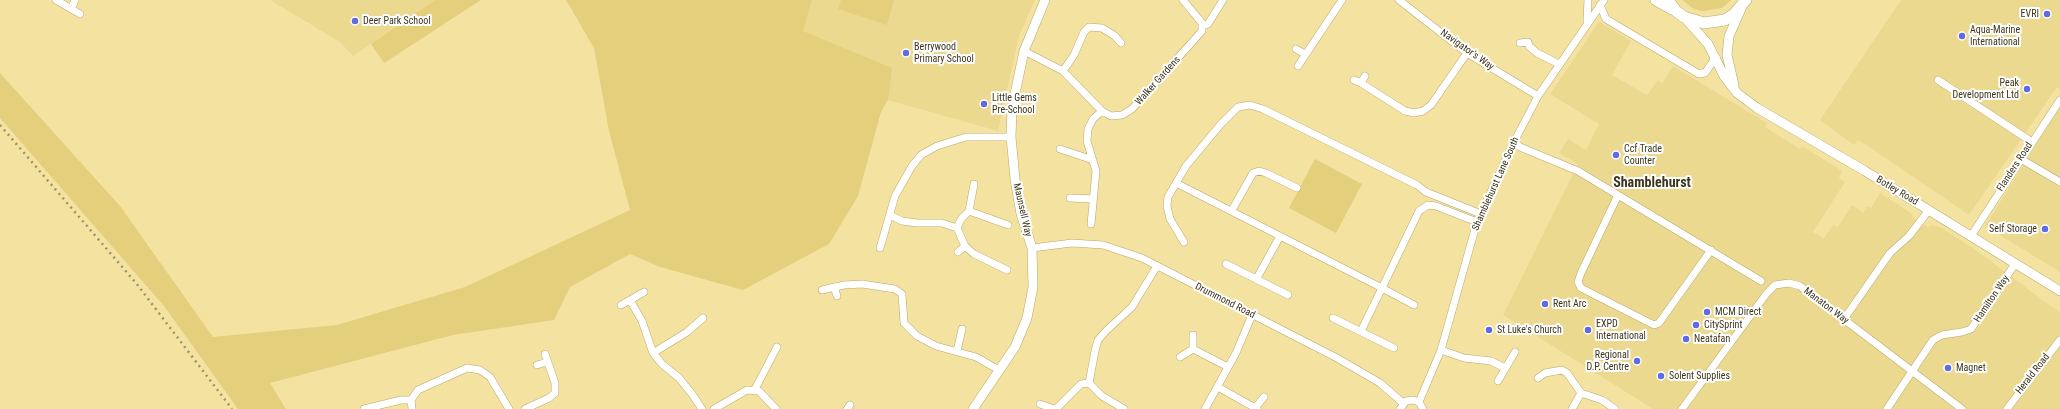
<!DOCTYPE html>
<html>
<head>
<meta charset="utf-8">
<style>
	body { margin:0 }
	canvas { display:block; background:#f4e2a1 }
</style>
</head>
<body>
<canvas width="2060" height="409"></canvas>
<script>
const context = document.querySelector('canvas').getContext('2d');
context.lineJoin = 'round';
function fill(path, color) { context.fillStyle = color; context.fill(path, 'evenodd'); }
const shape = rows => new Path2D(rows.map(r => 'M' + r).join(''));
function strokePath(path, color, width, dash) { context.strokeStyle = color; context.lineWidth = width; context.lineCap = dash ? 'butt' : 'round'; context.setLineDash(dash || []); context.stroke(path); }
function label(font, color, halo, rows, align = 'center') {
  context.font = font + ' "Roboto Condensed",sans-serif'; context.lineWidth = 4; context.setLineDash([]); context.textBaseline = 'middle'; context.strokeStyle = halo; context.fillStyle = color; for (const [text, x, y, turn = 0] of rows) {
    context.save(); context.translate(x, y); context.rotate((+turn || 0) * Math.PI / 180); context.textAlign = isNaN(turn) ? turn : align; if (halo) context.strokeText(text, 0, 0); context.fillText(text, 0, 0); context.restore();
  }
}
fill(shape([
	[270,0,435,0,353,56,340,42],
	[812,0,1035,0,1019,36,998,131,888,100,791,69],
	[1901,0,2060,0,2060,89,2057,87,1969,215,1868,146,1858,140,1854,145,1820,120],
	[1600,22,1631,41,1612,75,1647,95,1658,80,1662,84,1673,66,1767,123,1765,127,1800,149,1802,146,1842,171,1839,178,1845,182,1813,232,1824,238,1833,225,1838,227,1852,205,1863,213,1867,206,1871,208,1880,193,1911,213,1913,218,1928,227,1932,225,1940,227,1973,248,2060,313,2060,409,1653,409,1503,315,1578,164,1559,153,1568,139,1586,150,1599,124,1550,94,1598,23],
	[2060,106,2060,272,1985,226]
]), '#ecd990');
fill(shape([
	[435,0,481,0,384,63,371,44],
	[566,0,812,0,803,31,892,68,888,100,881,112,858,196,829,244,743,290,660,267,630,254,570,287,554,320,453,335,270,383,286,409,238,409,164,306,0,118,0,73,120,206,213,337,337,325,465,287,630,210,609,131,594,48],
	[841,0,894,0,887,25,838,9],
	[1682,0,1731,0,1722,8,1703,11,1694,9],
	[1315,159,1362,184,1336,233,1289,208]
]), '#e4cf7d');
const street = shape([
	[56,0,80,14],
	[1399,0,1467,53,1538,96],
	[1600,5,1606,19,1699,74,1705,73,1716,57],
	[71,9,75,0],
	[1587,20,1588,0],
	[1203,26,1208,24,1223,0],
	[1520,43,1528,42,1529,46,1537,53,1559,64],
	[1296,49,1305,54],
	[1024,51,1063,71,1102,111,1111,116,1122,115,1132,109,1202,31,1202,23,1183,0],
	[1298,66,1342,0],
	[1063,71,1074,55,1084,32,1089,27,1102,28,1115,36,1121,43],
	[1365,76,1361,83,1405,111,1414,113,1423,111,1431,105,1467,53],
	[1354,80,1361,83],
	[1938,80,2032,142],
	[1514,142,1520,147,1578,171,1761,281],
	[1060,149,1093,160],
	[2021,159,2060,182],
	[1176,183,1168,197,1167,206,1170,219,1184,242],
	[1618,195,1581,273,1578,282,1581,288,1654,325,1659,323,1711,250],
	[1070,198,1093,199],
	[1232,210,1253,173,1259,171,1266,173,1297,188],
	[969,211,1008,225],
	[890,215,902,221,917,223,942,223,957,228,965,246,974,254,1007,270],
	[1477,222,1436,206,1428,205,1419,211,1382,288,1176,183,1186,166,1220,125,1238,107,1250,105,1263,109,1417,185,1426,192,1481,214],
	[1091,224,1096,171,1087,141,1088,129,1093,119,1102,111],
	[957,228,961,219,969,211,974,184],
	[1971,236,2060,100],
	[880,248,895,196,912,166,921,155,937,146,966,137,1011,137],
	[1032,248,1072,243,1103,245,1142,258,1337,358,1380,383,1403,403],
	[958,252,965,246],
	[1226,264,1288,295],
	[1257,278,1280,236],
	[834,287,837,296],
	[822,290,844,285,862,284,895,289,902,294,904,323,917,336,936,346,976,357,999,370],
	[630,300,644,292],
	[621,305,630,300,642,321,653,353,662,364,679,378,692,394,702,409],
	[1333,318,1394,348],
	[1844,319,1890,253,1909,236,1929,210],
	[1361,331,1382,288,1414,305],
	[1193,349,1193,335],
	[1441,350,1464,358,1491,361,1505,368],
	[957,351,962,329],
	[653,353,687,332,703,318],
	[1180,357,1193,349,1228,367],
	[537,365,547,362],
	[1538,378,1545,373,1562,370,1567,373,1581,393,1602,400,1615,409],
	[1498,381,1515,352],
	[1218,387,1257,409],
	[754,391,777,347],
	[1419,402,1441,350,1477,222,1514,142,1538,96,1604,0],
	[1040,404,1054,409],
	[1255,408,1264,397],
	[364,409,401,400,411,400],
	[412,409,411,400,418,390,467,368,480,370,490,377,509,409],
	[525,409,549,398,555,393,555,383,545,354],
	[714,409,747,390,759,391,776,409],
	[847,409,850,405],
	[1056,409,1081,384,1089,383],
	[1124,409,1102,396,1089,383,1095,351,1098,340,1107,330,1132,307,1157,266],
	[1205,409,1236,353,1252,315],
	[1400,409,1406,401,1413,400,1419,402,1423,409],
	[1572,409,1581,393],
	[1682,409,1767,293,1775,285,1789,283,1800,286,1962,409],
	[1887,409,1933,340,1942,335,1962,332,1971,329,2015,264],
	[2007,409,2060,340]
]);
const secondary = shape([
	[1684,17,1708,44,1724,76,1737,93,1757,108,1865,171,2060,291],
	[1734,85,1727,55,1729,36,1741,9],
	[973,409,1015,347,1027,318,1033,287,1032,248,1021,214,1015,179,1011,137,1012,108,1024,51,1045,0]
]);
const primary = shape([
	[1656,0,1672,9],
	[1668,0,1676,11,1684,17,1704,23,1725,20,1734,14,1746,0]
]);
strokePath(street, '#b9a869', 8);
strokePath(secondary, '#b9a869', 10);
strokePath(primary, '#b9a869', 12);
strokePath(street, '#fff', 7);
strokePath(secondary, '#fff', 9);
strokePath(primary, '#fff', 11);
strokePath(shape([
	[0,125,136,283,232,409]
]), '#a09363', 2.5, [2, 4]);
for (const [x, y, r, color] of [
	[2047,14,4,"#606be3"],
	[355,21,4,"#606be3"],
	[1962,36,4,"#606be3"],
	[906,53,4,"#606be3"],
	[2027,89,4,"#606be3"],
	[984,104,4,"#606be3"],
	[1616,155,4,"#606be3"],
	[2045,229,4,"#606be3"],
	[1545,304,4,"#606be3"],
	[1707,312,4,"#606be3"],
	[1696,325,4,"#606be3"],
	[1489,330,4,"#606be3"],
	[1588,330,4,"#606be3"],
	[1686,339,4,"#606be3"],
	[1637,361,4,"#606be3"],
	[1948,368,4,"#606be3"],
	[1661,376,4,"#606be3"]
]) { const dot = new Path2D(); dot.arc(x, y, r, 0, 2 * Math.PI); context.fillStyle = color; context.fill(dot); strokePath(dot, '#fff', 1.5); }
label('10px', '#3c351a', '#fff', [
	["EVRI",2039,14,"right"],
	["Deer Park School",363,21],
	["Aqua-Marine",1970,30],
	["International",1970,42],
	["Berrywood",914,47],
	["Primary School",914,59],
	["Peak",2019,83,"right"],
	["Development Ltd",2019,95,"right"],
	["Little Gems",992,98],
	["Pre-School",992,110],
	["Ccf Trade",1624,149],
	["Counter",1624,161],
	["Self Storage",2037,229,"right"],
	["Rent Arc",1553,304],
	["MCM Direct",1715,312],
	["EXPD",1596,324],
	["International",1596,336],
	["CitySprint",1704,325],
	["St Luke's Church",1497,330],
	["Neatafan",1694,339],
	["Regional",1629,355,"right"],
	["D.P. Centre",1629,367,"right"],
	["Magnet",1956,368],
	["Solent Supplies",1669,376]
], 'left');
label('10px', '#3c351a', '#fff', [
	["Navigator's Way",1467,50,35],
	["Walker Gardens",1158,81,-48],
	["Flanders Road",2015,167,-57],
	["Shamblehurst Lane South",1496,184,-66],
	["Botley Road",1897,191,31],
	["Maunsell Way",1022,210,77],
	["Hamilton Way",1992,299,-56],
	["Drummond Road",1225,301,27],
	["Manaton Way",1826,306,37],
	["Herald Road",2033,374,-52]
]);
label('bold 14px', '#3c351a', '#fff', [
	["Shamblehurst",1652,183]
]);
</script>
</body>
</html>
